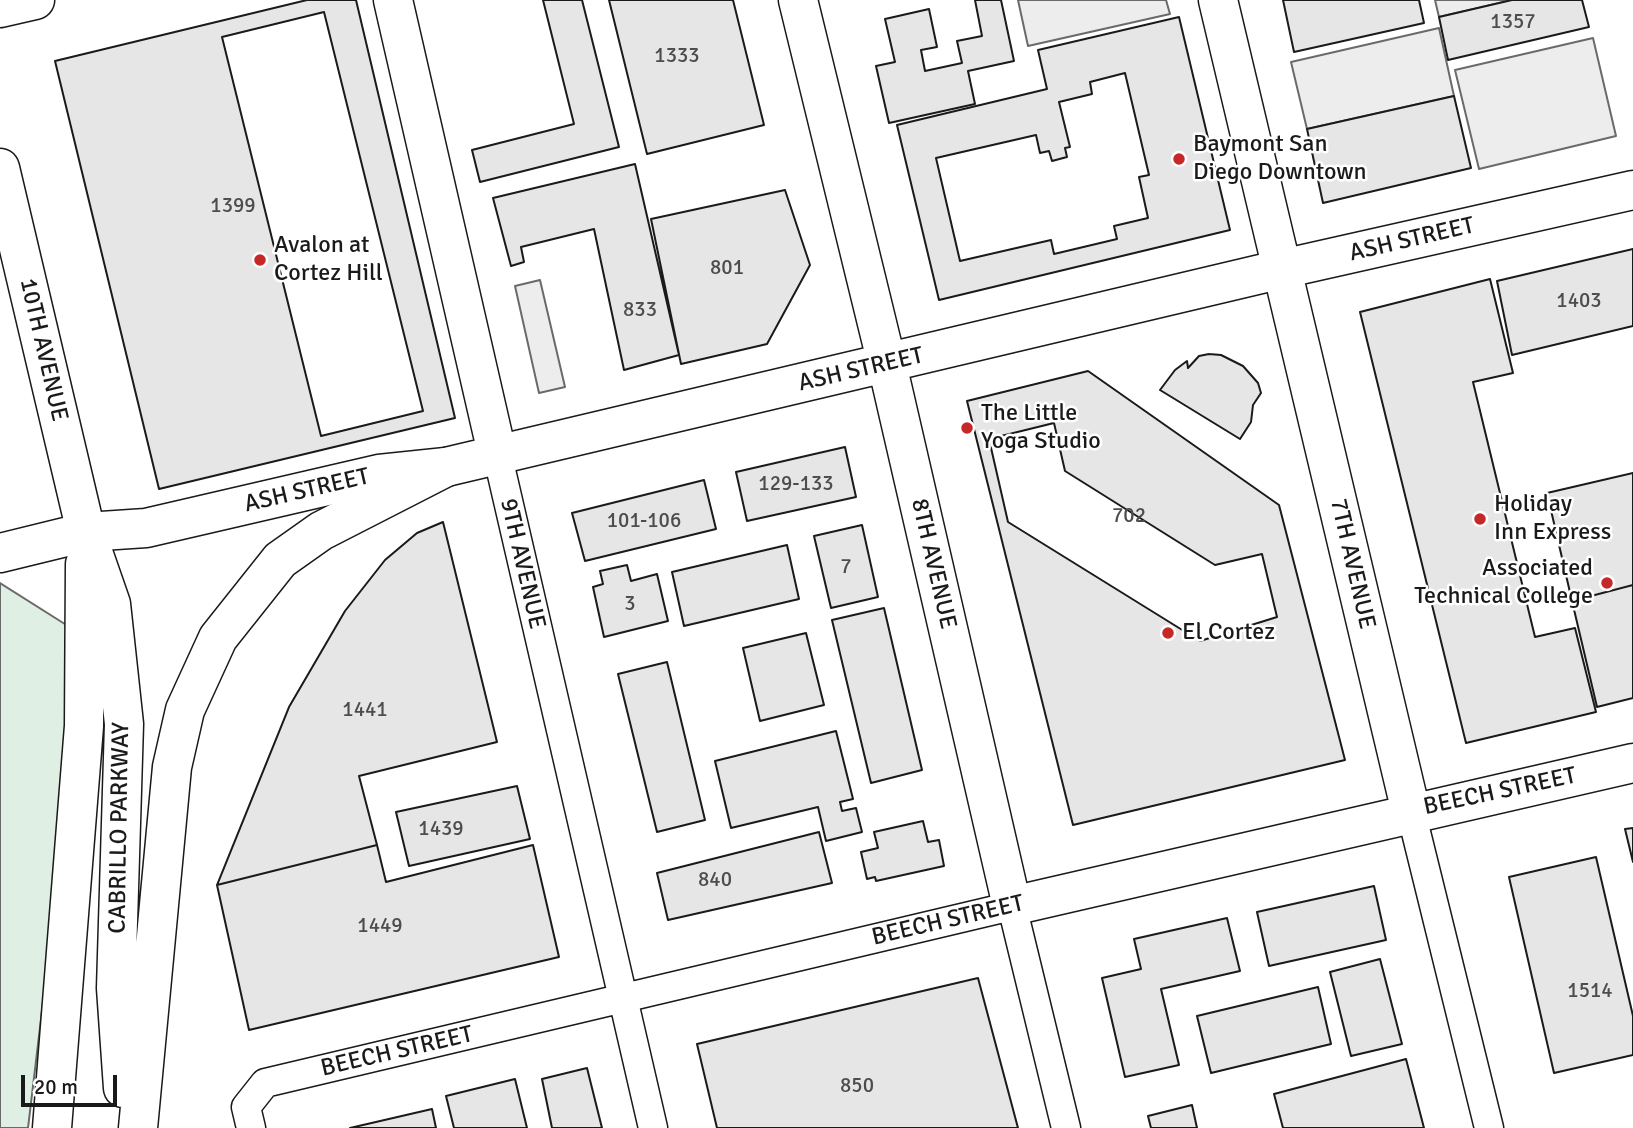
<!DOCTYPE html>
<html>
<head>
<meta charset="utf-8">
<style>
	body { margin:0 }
	#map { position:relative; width:1633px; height:1128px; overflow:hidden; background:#fff; font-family:Signika,sans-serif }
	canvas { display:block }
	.scale { position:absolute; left:21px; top:1075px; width:96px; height:32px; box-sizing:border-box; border:4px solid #1a1a1a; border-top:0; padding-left:9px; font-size:21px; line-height:24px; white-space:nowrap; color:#1a1a1a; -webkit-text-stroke:5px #fff; paint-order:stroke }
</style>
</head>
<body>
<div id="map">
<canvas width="1633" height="1128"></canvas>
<div class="scale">20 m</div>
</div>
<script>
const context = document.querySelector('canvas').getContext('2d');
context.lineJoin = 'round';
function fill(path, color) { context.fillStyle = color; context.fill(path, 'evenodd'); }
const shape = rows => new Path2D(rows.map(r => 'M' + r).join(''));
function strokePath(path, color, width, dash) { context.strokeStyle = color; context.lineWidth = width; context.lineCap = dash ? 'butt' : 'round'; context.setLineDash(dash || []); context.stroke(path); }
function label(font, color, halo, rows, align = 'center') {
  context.font = font + ' Signika,sans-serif'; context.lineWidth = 5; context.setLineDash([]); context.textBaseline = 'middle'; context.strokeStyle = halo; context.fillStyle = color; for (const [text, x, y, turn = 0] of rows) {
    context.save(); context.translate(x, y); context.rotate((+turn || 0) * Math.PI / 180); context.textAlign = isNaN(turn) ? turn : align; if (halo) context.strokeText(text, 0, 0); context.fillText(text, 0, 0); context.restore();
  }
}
const green = shape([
	[0,583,68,626,71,690,51,935,28,1128,0,1128,0,583]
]);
fill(green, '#e0efe3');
strokePath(green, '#6a6a6a', 2);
const parking = shape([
	[1018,0,1166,0,1170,14,1028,46,1018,0],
	[1435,0,1512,0,1439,17,1435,0],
	[1439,28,1454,96,1307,129,1291,62,1439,28],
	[1593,38,1616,136,1479,169,1455,70,1593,38],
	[540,280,565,387,539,393,515,286,540,280]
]);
fill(parking, '#ededed');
strokePath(parking, '#6a6a6a', 2);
const building = shape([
	[307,0,356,0,455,418,159,489,55,61,307,0],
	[543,0,582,0,619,147,480,182,472,150,574,124,543,0],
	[609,0,733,0,764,125,647,154,609,0],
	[975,0,1001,0,1014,61,968,71,975,104,889,123,876,66,895,62,885,19,929,9,937,47,921,50,925,71,962,63,957,41,982,36,975,0],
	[1283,0,1419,0,1424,23,1294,52,1283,0],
	[1512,0,1582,0,1589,27,1448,60,1439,17,1512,0],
	[324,12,423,411,321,436,222,37,324,12],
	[1179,17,1230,230,939,300,897,125,1047,89,1038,50,1179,17],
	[1125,73,1149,175,1139,177,1148,218,1114,226,1117,239,1054,254,1051,240,960,261,936,158,1036,135,1040,153,1049,151,1052,161,1067,157,1065,148,1070,147,1059,102,1092,94,1090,82,1125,73],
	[1454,96,1471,168,1323,203,1307,129,1454,96],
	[635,164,679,355,624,370,594,229,521,247,524,262,511,266,493,198,635,164],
	[785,190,810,265,767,344,681,364,651,219,785,190],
	[1633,249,1633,326,1512,355,1497,281,1633,249],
	[1490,279,1513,373,1473,382,1499,489,1535,637,1575,628,1596,712,1466,743,1360,312,1490,279],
	[1209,354,1221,355,1243,366,1258,383,1261,393,1253,405,1251,422,1240,439,1160,390,1175,370,1187,361,1188,368,1199,356,1209,354],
	[1088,371,1279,505,1345,760,1073,825,967,401,1088,371],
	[1054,423,1065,471,1215,565,1262,554,1277,617,1200,641,1008,522,989,439,1054,423],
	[845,447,856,497,747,521,736,472,845,447],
	[1633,473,1633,585,1572,601,1547,493,1633,473],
	[704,480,716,529,585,561,572,513,704,480],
	[443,522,497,742,359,776,377,845,217,885,289,707,345,611,385,560,417,533,443,522],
	[862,525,878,597,831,608,814,536,862,525],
	[787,545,799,599,684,626,672,572,787,545],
	[627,565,631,581,657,574,668,621,604,637,593,587,603,584,600,571,627,565],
	[1633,585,1633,698,1597,707,1572,601,1633,585],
	[884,608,922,770,871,783,832,620,884,608],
	[806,633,824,705,760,721,743,648,806,633],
	[667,662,705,820,657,832,618,674,667,662],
	[836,731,853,799,840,802,842,811,856,808,862,832,826,841,818,807,731,828,715,761,836,731],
	[517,786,530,839,409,866,396,812,517,786],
	[923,821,928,842,939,840,944,866,876,881,875,877,867,879,861,852,878,848,874,832,923,821],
	[1633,828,1633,862,1625,829,1633,828],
	[819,832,832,883,668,920,657,873,819,832],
	[377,845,386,882,533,845,559,957,249,1030,217,885,377,845],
	[1596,857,1633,1016,1633,1055,1554,1073,1509,877,1596,857],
	[1374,886,1386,940,1269,966,1257,912,1374,886],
	[1227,918,1240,971,1161,989,1179,1065,1125,1077,1102,978,1141,969,1134,939,1227,918],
	[1380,959,1402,1044,1351,1056,1330,972,1380,959],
	[978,978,1018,1128,717,1128,697,1044,978,978],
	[1318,987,1331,1044,1211,1073,1197,1016,1318,987],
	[1406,1059,1424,1128,1283,1128,1274,1094,1406,1059],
	[587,1068,602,1128,552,1128,542,1079,587,1068],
	[515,1079,527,1128,454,1128,446,1096,515,1079],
	[1192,1105,1197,1128,1151,1128,1148,1116,1192,1105],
	[432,1109,436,1128,350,1128,432,1109]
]);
fill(building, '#e6e6e6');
strokePath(building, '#1a1a1a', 2);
const street = shape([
	[497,453,653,1128],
	[1411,812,1489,1128],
	[251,1128,246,1107,265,1083,1012,906,1066,1128]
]);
const secondary = shape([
	[393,0,497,453],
	[798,0,887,364,1012,906,1633,763],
	[1218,0,1411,812],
	[0,8,35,0],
	[86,532,146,528,379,474,446,467,1282,269,1633,190]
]);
const primary = shape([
	[0,168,86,532,0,553]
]);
const highway = shape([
	[86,532,111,604,124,724,116,988,123,1088],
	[52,1128,84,726,85,564],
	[138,1128,172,767,185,710,218,638,280,560,321,531,446,467]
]);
strokePath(street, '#1a1a1a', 31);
strokePath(secondary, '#1a1a1a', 41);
strokePath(primary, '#1a1a1a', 41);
strokePath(highway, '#1a1a1a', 41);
strokePath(street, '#fff', 28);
strokePath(secondary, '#fff', 38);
strokePath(primary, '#fff', 38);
strokePath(highway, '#fff', 38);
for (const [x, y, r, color] of [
	[1179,159,7,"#c62828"],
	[260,260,7,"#c62828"],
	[967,428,7,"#c62828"],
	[1480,519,7,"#c62828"],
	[1607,583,7,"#c62828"],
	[1168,633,7,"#c62828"]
]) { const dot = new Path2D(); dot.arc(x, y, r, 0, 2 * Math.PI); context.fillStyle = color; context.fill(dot); strokePath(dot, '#fff', 2.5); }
label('21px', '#4d4d4d', null, [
	["1357",1513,22],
	["1333",677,56],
	["1399",233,206],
	["801",727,268],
	["1403",1579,301],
	["833",640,310],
	["129-133",796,484],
	["702",1129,516],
	["101-106",644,521],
	["7",846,567],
	["3",630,604],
	["1441",365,710],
	["1439",441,829],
	["840",715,880],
	["1449",380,926],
	["1514",1590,991],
	["850",857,1086]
]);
label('24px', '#1a1a1a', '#fff', [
	["Baymont San",1193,145],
	["Diego Downtown",1193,173],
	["Avalon at",274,246],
	["Cortez Hill",274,274],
	["The Little",981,414],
	["Yoga Studio",981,442],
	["Holiday",1494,505],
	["Inn Express",1494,533],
	["Associated",1593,569,"right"],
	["Technical College",1593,597,"right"],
	["El Cortez",1182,633]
], 'left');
label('24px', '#1a1a1a', '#fff', [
	["ASH STREET",1412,240,-13],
	["10TH AVENUE",43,350,77],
	["ASH STREET",861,370,-13],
	["ASH STREET",307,491,-13],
	["9TH AVENUE",522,564,77],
	["8TH AVENUE",933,564,77],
	["7TH AVENUE",1352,564,77],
	["BEECH STREET",1500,792,-12],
	["CABRILLO PARKWAY",120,828,-89],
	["BEECH STREET",948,921,-13],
	["BEECH STREET",397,1052,-13]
]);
</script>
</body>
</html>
